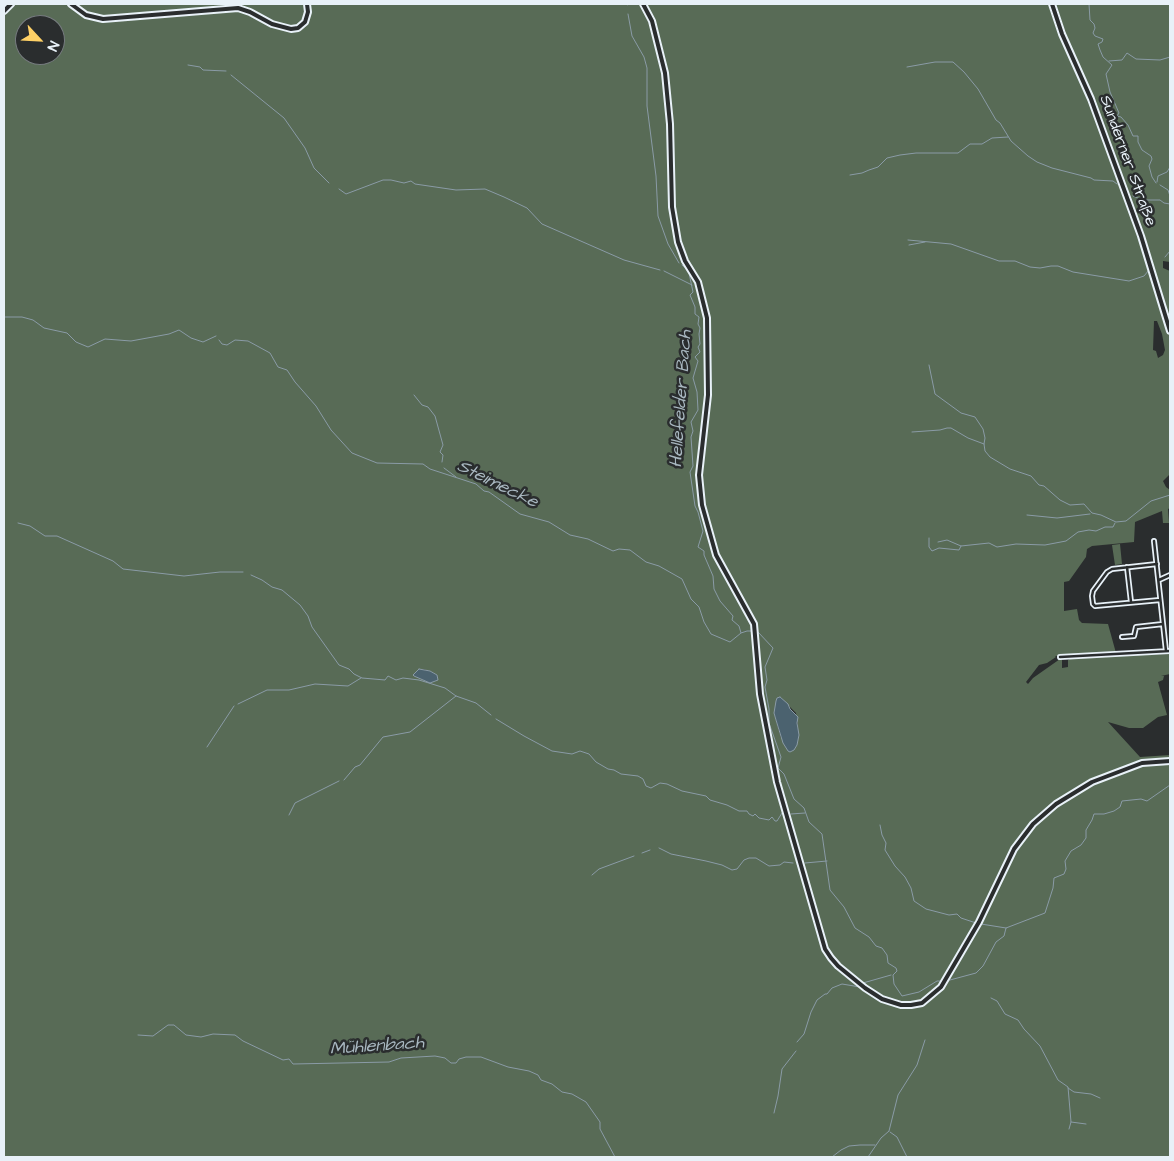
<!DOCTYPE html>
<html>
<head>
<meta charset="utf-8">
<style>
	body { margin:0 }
	#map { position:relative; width:1174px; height:1161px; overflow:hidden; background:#2a2d2e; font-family:"Architects Daughter",sans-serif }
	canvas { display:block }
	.frame { position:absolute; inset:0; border:5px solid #e8f1f8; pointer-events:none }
	.north { position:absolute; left:15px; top:15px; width:50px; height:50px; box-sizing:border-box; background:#2a2d2e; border:1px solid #767b7f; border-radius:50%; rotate:115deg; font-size:14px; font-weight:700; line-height:20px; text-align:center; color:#e8f1f8 }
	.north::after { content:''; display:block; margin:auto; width:18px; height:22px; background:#ffd166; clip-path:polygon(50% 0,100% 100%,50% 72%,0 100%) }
</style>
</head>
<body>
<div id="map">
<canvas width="1174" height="1161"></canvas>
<div class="frame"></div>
<div class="north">N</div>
</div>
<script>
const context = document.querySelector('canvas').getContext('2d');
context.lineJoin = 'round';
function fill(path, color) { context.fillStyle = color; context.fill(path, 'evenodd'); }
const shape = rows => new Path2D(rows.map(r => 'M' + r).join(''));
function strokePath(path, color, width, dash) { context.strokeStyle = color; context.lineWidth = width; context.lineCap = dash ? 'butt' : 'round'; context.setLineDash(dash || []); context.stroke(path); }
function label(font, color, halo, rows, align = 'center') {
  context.font = font + ' "Architects Daughter",sans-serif'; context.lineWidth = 5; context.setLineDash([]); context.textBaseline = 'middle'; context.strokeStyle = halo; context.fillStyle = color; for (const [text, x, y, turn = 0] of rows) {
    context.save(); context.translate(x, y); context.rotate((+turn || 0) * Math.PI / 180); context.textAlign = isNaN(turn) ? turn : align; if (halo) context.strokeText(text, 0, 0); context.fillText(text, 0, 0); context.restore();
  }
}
fill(shape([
	[4,4,1170,4,1170,262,1163,261,1163,268,1170,271,1170,474,1163,481,1166,487,1170,490,1170,508,1168,509,1169,523,1163,523,1162,511,1135,522,1134,542,1092,546,1087,549,1086,557,1069,581,1064,582,1064,611,1077,609,1079,620,1082,623,1108,624,1116,653,1055,656,1056,657,1047,663,1039,665,1026,682,1028,684,1033,678,1060,659,1062,659,1062,668,1068,667,1068,660,1072,657,1170,654,1170,674,1161,676,1164,676,1163,680,1158,682,1167,715,1158,717,1143,728,1129,728,1108,722,1140,757,1170,755,1170,1157,4,1157],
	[25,25,55,25,55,55,25,55],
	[1154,321,1157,321,1162,334,1165,350,1163,355,1158,358,1156,351,1153,350],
	[422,669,430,671,437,675,430,683,413,675],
	[780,697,796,713,798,728,781,738,774,713],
	[761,704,783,801,827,948,834,960,872,993,886,1000,905,1004,921,1002,941,987,942,988,934,997,924,1003,905,1007,890,1004,868,993,832,963,825,949,781,804],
	[1120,544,1122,564,1115,565,1112,545]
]), '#586b56');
const water = shape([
	[419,669,430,671,437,675,438,680,430,683,414,676,413,675,419,669],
	[780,697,788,704,790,709,798,717,797,723,799,735,797,745,794,750,790,752,788,751,783,743,776,720,774,713,776,701,777,698,780,697]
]);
fill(water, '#4b626f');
strokePath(water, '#8a9ba6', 1);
strokePath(shape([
	[626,4,627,5],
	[1089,4,1090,20,1094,24,1095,28,1093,33,1095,36,1103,39,1102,42,1098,44,1100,50,1103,57,1112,65,1106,74,1110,92,1119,113,1117,116,1121,117,1128,125,1133,136,1138,136,1138,142,1142,150,1151,156,1152,159,1149,166,1152,177,1156,183],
	[628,14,632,36,644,57,647,68,647,106,656,176,658,216,668,244,679,263],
	[1109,61,1122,60,1127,53,1136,59,1160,60,1170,57],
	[188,65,200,67,203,70,226,71],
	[907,67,935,62,953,62,964,72,978,89,996,120,1000,123,1011,141,1028,156,1037,162,1052,168,1091,178,1094,180,1113,181,1117,184],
	[231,75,284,118,305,148,314,168,329,183],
	[850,175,862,173,869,170,878,167,887,158,900,155,916,153,958,153,970,144,982,144,992,138,1008,137],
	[1157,182,1158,176,1167,172,1170,167],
	[1160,185,1168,190,1170,196],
	[339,189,346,194,383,180,391,180,404,183,411,181,415,184,456,190,485,189,504,197,527,208,542,224,624,260,660,270],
	[1133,196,1143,200,1160,200,1164,203,1170,204],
	[908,240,951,244,999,261,1015,261,1030,267,1040,268,1051,266,1058,266,1073,272,1129,281,1144,276,1149,270],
	[909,245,925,242],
	[1165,257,1170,251],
	[682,265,687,269,689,273,693,292,690,295,695,307,695,314,699,317,698,324,700,328,699,334,700,344,698,347,700,352,695,357,698,361,693,378,697,392,698,410,691,422,693,431,691,437,693,466,690,472,695,506,698,512,703,531,698,547,704,551,704,555,713,576,714,589,720,601,733,616,732,620,739,626,741,633,747,631,753,631],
	[664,271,692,285],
	[4,317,22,317,33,320,44,328,67,333,76,342,88,347,105,339,131,341,169,334,179,330,191,338,203,342,216,336],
	[219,340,222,344,227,345,235,340,248,341,270,353,278,367,287,370,295,382,316,406,331,430,352,453,377,463,423,464,430,469,476,484,484,491,489,492,520,514,549,522,570,535,588,539,613,551,619,549,630,550,646,562,659,566,682,579,691,599,699,607,704,622,711,634,730,642,741,633],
	[929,365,935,394,961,413,975,417,983,429,985,438,984,444,985,451,990,457,1010,469,1031,476,1039,485,1044,486,1060,500,1070,505,1084,504,1092,513,1101,515,1116,522,1126,521,1151,501,1170,495],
	[414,395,422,405,428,407,435,416,443,445,440,452,443,455,442,462],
	[912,432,940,430,947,428,951,428,968,438,984,444],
	[444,468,456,477],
	[1027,515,1057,518,1090,514],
	[18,523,30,526,45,536,57,536,113,561,123,569,184,576,220,572,243,572],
	[929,538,929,547,932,551,939,548,959,550,961,546],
	[938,542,947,540,961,546,989,543,997,547,1016,544,1045,545,1066,541,1078,532,1089,530,1096,531,1105,527,1113,527,1115,523],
	[251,575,262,580,272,587,282,590,300,605,308,616,312,627,339,665,349,669,354,674,362,678,385,680,388,676,396,680,403,678,419,680,445,688,456,696,476,703,491,715],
	[758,632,773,648,765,667,767,680,765,687,769,709,769,723,781,757,778,768,784,774,794,799,804,808,809,822,822,834,830,890,844,907,855,928,869,937,876,946,882,948,887,955,888,963,896,968,897,971,893,975,894,984,902,996,919,992,937,981,940,981],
	[238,704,267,690,289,690,315,684,348,686,361,678],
	[496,719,524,736,552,751,572,754,580,751,589,754,596,762,608,769,614,770,621,774,638,776,643,779,646,786,651,788,660,783,667,784,682,791,706,796,710,800,727,805,739,811,747,811,749,814,753,816,755,814,759,818,769,820,772,817,775,821,777,821,782,813],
	[207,747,234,706],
	[344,780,355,767,360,765,383,737,410,732,456,696],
	[791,814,805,813],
	[289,815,295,803,339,781],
	[880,825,882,835,886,843,885,850,895,866,905,877,911,888,914,901,926,909,949,915,957,914,961,918,976,923],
	[659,848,671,854,706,861,722,865,732,870,737,869,744,860,749,858,756,858,769,866,780,865,784,862,793,863],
	[642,853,650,850],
	[805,863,827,861],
	[592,875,599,869,634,856],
	[981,924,1006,928],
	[950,980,976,973,983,966,996,942,1004,936,1006,928,1045,913,1053,888,1054,878,1064,874,1066,869,1065,861,1071,851,1081,845,1086,838,1086,830,1092,820,1094,814,1104,814,1114,811,1120,807,1122,801,1141,799,1147,801,1170,785],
	[863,983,891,975],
	[991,998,997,1001,1005,1014,1018,1020,1024,1029,1040,1046,1058,1080,1068,1087,1071,1122,1069,1129],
	[138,1035,153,1036,168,1025,174,1025,186,1035,201,1037,213,1034,235,1035,243,1041,283,1060,289,1059,293,1064,389,1062,401,1058,435,1056,445,1058,451,1063,456,1063,459,1059,466,1057,481,1057,508,1067,529,1071,538,1075,541,1080,552,1084,562,1092,572,1094,586,1102,600,1122,600,1129,615,1157],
	[797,1042,804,1034,811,1012,817,1000,825,994,827,994,832,988,842,984,860,987],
	[1068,1088,1074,1092,1091,1094,1100,1098],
	[774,1113,778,1096,782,1069,796,1051],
	[1071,1122,1086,1124],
	[890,1132,897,1137,907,1157],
	[832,1157,841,1150,849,1146,860,1145,875,1145],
	[868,1157,881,1138,889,1131,898,1095,917,1065,925,1040]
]), '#8a9ba6', 1);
const minor = shape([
	[1154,541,1166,651],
	[1157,564,1112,569,1107,572,1093,591,1092,596,1093,604,1095,606,1160,600],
	[1127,567,1131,602],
	[1159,580,1170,575],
	[1122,637,1134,636,1136,627,1163,624],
	[1060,657,1170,651]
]);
const secondary = shape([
	[71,4,86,15,103,19,238,8,250,12,272,24,291,29,298,28,305,22,308,12,307,4],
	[643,4,652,21,665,73,670,124,672,207,678,242,685,261,698,282,707,318,708,395,699,475,702,505,716,555,754,624,760,694,777,782,825,949,831,958,838,966,865,988,882,999,901,1005,911,1005,922,1003,941,987,979,922,1014,849,1033,824,1056,804,1092,782,1142,763,1170,761],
	[1052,4,1062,34,1091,99,1141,236,1170,331],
	[4,11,11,4]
]);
strokePath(minor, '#e8f1f8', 6);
strokePath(secondary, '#e8f1f8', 8);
strokePath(minor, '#2a2d2e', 2.5);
strokePath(secondary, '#2a2d2e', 4);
label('16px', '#e8f1f8', '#2a2d2e', [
	["Sunderner Straße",1127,161,70]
]);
label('italic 18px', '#a9b8c1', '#2a2d2e', [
	["Hellefelder Bach",682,399,-86],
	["Steimecke",497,485,26],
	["Mühlenbach",377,1047,-4]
]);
</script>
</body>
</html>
